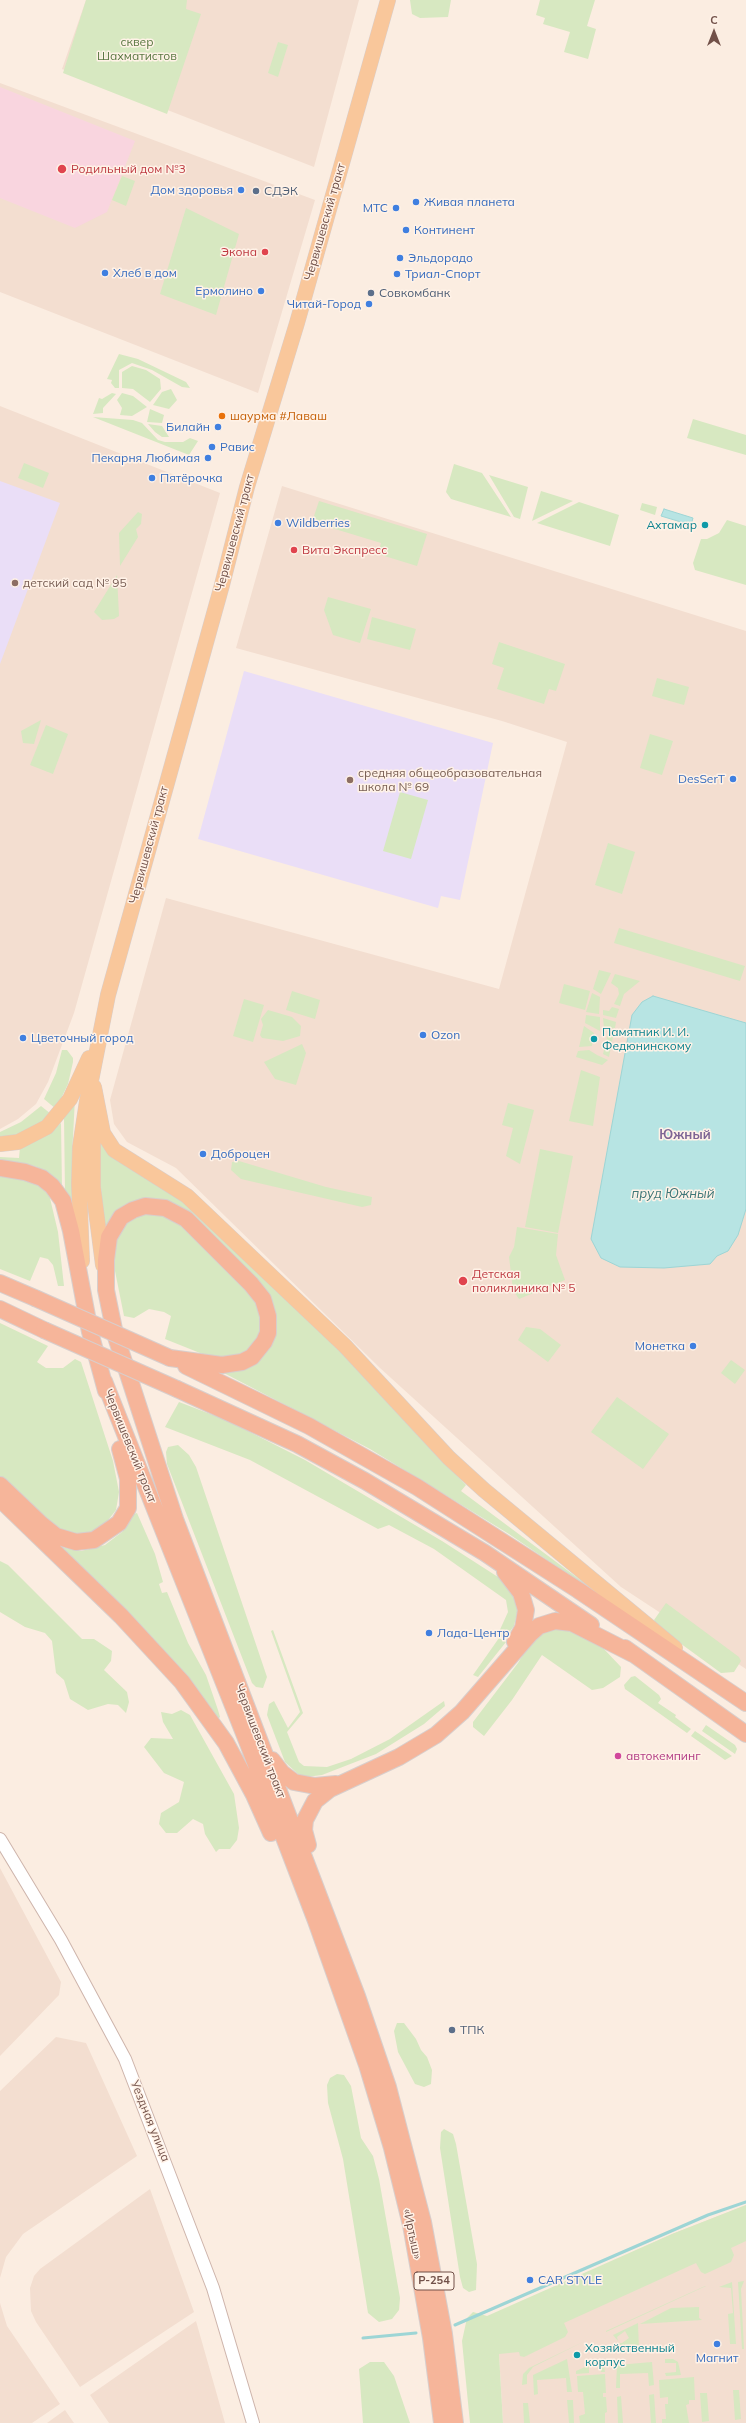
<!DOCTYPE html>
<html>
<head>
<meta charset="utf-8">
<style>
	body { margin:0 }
	#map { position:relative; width:746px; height:2423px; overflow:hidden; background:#fbede1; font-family:Mulish,sans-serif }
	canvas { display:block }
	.north { position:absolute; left:694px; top:12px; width:40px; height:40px; -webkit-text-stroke:3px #fff2e7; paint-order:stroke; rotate:0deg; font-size:11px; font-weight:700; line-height:16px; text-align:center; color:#725149 }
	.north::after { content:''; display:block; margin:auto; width:14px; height:18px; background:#725149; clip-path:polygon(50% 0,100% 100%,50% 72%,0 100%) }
</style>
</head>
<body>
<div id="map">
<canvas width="746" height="2423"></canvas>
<div class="north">С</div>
</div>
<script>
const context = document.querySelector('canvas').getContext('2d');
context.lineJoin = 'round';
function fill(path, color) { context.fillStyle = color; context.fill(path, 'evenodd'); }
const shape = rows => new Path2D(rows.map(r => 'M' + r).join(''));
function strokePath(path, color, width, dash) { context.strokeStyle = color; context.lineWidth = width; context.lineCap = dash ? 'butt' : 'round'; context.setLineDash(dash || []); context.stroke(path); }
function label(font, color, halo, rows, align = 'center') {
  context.font = font + ' Mulish,sans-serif'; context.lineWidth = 3; context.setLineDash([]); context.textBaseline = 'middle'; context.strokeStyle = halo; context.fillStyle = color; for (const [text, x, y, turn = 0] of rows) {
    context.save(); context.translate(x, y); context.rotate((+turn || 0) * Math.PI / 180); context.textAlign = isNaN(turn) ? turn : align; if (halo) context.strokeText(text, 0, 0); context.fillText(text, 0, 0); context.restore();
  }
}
fill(shape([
	[86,0,359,0,314,167,62,69],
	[0,83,315,200,258,393,0,292],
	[0,406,220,493,74,1013,48,1082,36,1104,18,1119,0,1129],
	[282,486,746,631,746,1669,621,1587,380,1368,176,1168,127,1142,114,1124,110,1100,166,898,499,989,567,742,502,721,236,648],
	[0,1868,61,1982,59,1995,0,2056],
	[56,2037,86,2043,137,2156,23,2234,6,2257,0,2278,0,2091],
	[150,2189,194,2312,80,2387,36,2322,31,2311,30,2288,34,2276,40,2269],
	[746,2205,746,2423,503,2423,499,2354,611,2262,672,2234],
	[0,2303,7,2326,60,2404,32,2423,0,2423],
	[196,2321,225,2423,109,2423,90,2395],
	[65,2410,74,2423,47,2423]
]), '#f3ded0');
fill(shape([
	[0,481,60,503,0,664],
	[244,671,493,743,460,900,441,896,438,908,198,839]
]), '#eadef7');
fill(shape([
	[0,87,135,141,107,212,75,228,0,198]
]), '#f9d5df');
fill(shape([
	[86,0,187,0,186,9,201,14,167,114,63,73],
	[410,0,451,0,448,17,420,18,412,14],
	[540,0,595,0,587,26,596,29,588,59,564,52,570,32,543,24,545,18,536,15],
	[278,42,288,45,278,77,268,73],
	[122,176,135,181,126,206,112,200],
	[186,208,239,234,216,315,160,294],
	[119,354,138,359,186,382,190,388,182,387,152,370,132,363,119,370,119,388,115,388,111,383,112,380,107,379],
	[132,366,146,370,160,379,161,389,150,402,133,389,122,388,122,372],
	[171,389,177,400,169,409,153,405,162,392],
	[112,393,116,394,103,408,103,413,93,414,99,398,102,399],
	[122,393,133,396,147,407,132,416,120,415,122,408,117,400],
	[150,409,164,415,162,423,147,422],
	[93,417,133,420,142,423,158,440,165,442,183,442,190,438,198,441,189,455],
	[693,419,746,435,746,455,687,438],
	[148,424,162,426,169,437,162,437,155,432],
	[24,463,49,473,43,488,18,478],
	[454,464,482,473,511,517,451,499,446,492],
	[489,475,528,487,520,519,514,517],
	[541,491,573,501,532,521],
	[319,501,427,534,417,566,378,554,381,543,312,522],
	[579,502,619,515,610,546,537,523],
	[642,503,657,507,655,515,640,510],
	[138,512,142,514,141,524,136,529,138,537,120,566,119,533],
	[727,520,746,526,746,585,695,570,693,563,701,539,707,539,719,533],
	[117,575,119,616,114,619,102,620,94,612],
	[328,597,371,609,360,643,333,635,324,610],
	[372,617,416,629,410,650,367,639],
	[499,642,565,664,556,691,549,689,544,704,497,689,504,668,492,664],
	[657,678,689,687,684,705,652,696],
	[41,720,34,744,23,743,21,731],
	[46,725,68,734,53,774,30,765],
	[650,734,673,741,662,775,640,768],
	[400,792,428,800,411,859,383,851],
	[608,843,635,852,622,894,595,885],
	[619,928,745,966,740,981,614,943],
	[599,970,611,973,601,994,593,989],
	[615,974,640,981,624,994,620,1006,614,1004,619,994,618,988,611,983],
	[564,984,590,991,585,1010,559,1003],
	[292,991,320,1000,315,1019,286,1010],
	[592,993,600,997,599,1014,586,1012],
	[244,999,264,1005,253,1042,233,1036],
	[612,1007,619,1009,616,1018,603,1015,603,1010,609,1011],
	[268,1010,292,1017,301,1026,300,1036,283,1041,262,1038,260,1035,263,1025,261,1019],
	[586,1015,600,1017,600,1031,585,1023],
	[603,1018,616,1022,615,1028,604,1029],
	[584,1026,594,1033,592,1046,579,1047],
	[614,1032,609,1057,603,1054,608,1033],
	[302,1044,306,1053,296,1085,275,1079,264,1062],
	[62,1050,67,1050,73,1058,73,1062,68,1084,56,1109,44,1099,56,1073],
	[589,1050,597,1055,608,1060,602,1065,576,1057,578,1051],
	[581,1070,600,1077,593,1126,569,1121],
	[75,1098,72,1156,73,1211,65,1192,64,1118],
	[508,1103,534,1110,520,1164,506,1156,513,1128,502,1125],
	[41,1106,51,1114,44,1122,23,1135,0,1139,0,1132,21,1122],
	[61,1123,62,1188,47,1172,35,1166,0,1160,0,1157,19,1158,20,1147,48,1133],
	[99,1138,175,1193,356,1367,466,1485,461,1491,622,1611,509,1534,370,1449,222,1372,233,1371,275,1315,160,1200,103,1235],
	[540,1149,573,1156,558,1233,525,1227],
	[239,1161,326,1187,372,1197,371,1205,362,1207,241,1179,231,1170,232,1162],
	[0,1174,34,1181,49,1194,58,1232,64,1286,58,1286,53,1265,48,1259,40,1257,30,1281,0,1269],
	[145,1211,176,1218,246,1287,261,1311,260,1335,251,1349,231,1358,210,1357,165,1339,171,1316,164,1312,149,1309,134,1318,124,1316,112,1256,120,1226],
	[517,1227,558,1234,556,1255,565,1280,519,1299,513,1290,509,1257,514,1247],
	[0,1323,48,1346,37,1362,46,1368,63,1368,75,1359,81,1362,113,1461,119,1492,116,1510,105,1524,93,1533,86,1535,63,1533,28,1505,0,1476],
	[526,1327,540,1329,561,1345,548,1362,518,1340],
	[731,1360,745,1370,735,1384,721,1373],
	[617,1397,669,1434,643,1469,591,1432],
	[179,1402,226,1420,305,1460,442,1541,498,1577,508,1585,514,1595,518,1608,514,1626,504,1639,498,1634,508,1612,506,1600,434,1549,389,1525,378,1529,250,1460,165,1427],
	[178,1445,189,1455,196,1467,267,1677,263,1688,256,1687,252,1683,167,1464,166,1452,168,1447],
	[137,1513,155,1554,163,1582,159,1584,162,1593,167,1592,188,1643,206,1675,218,1710,220,1717,218,1719,61,1547,81,1551,105,1545,122,1532,134,1514],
	[0,1561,8,1565,82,1639,94,1639,112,1651,111,1661,104,1670,127,1692,129,1702,126,1713,118,1705,108,1704,88,1710,70,1699,64,1680,56,1673,52,1641,45,1633,25,1627,0,1612],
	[666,1603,739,1657,741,1661,734,1672,721,1673,658,1627,654,1620],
	[549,1627,576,1631,604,1649,621,1667,620,1677,603,1688,592,1690,542,1655,512,1700,484,1736,473,1727,473,1722,518,1663,533,1638],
	[273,1630,303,1713,287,1732,299,1762,304,1766,327,1767,351,1759,390,1739,444,1701,445,1706,424,1724,376,1754,322,1775,306,1777,298,1774,285,1762,267,1715,269,1704,274,1701,288,1728,300,1712,271,1631],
	[499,1638,506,1642,478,1677,473,1675],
	[635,1676,659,1695,661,1699,658,1703,676,1715,675,1717,691,1729,687,1733,625,1689,624,1685,631,1677],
	[181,1710,190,1715,234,1794,239,1828,237,1840,230,1849,219,1849,216,1852,205,1834,203,1824,193,1819,177,1833,166,1833,159,1824,161,1813,179,1802,184,1782,164,1773,144,1747,151,1738,173,1739,163,1722,161,1712,172,1714],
	[706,1725,735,1745,737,1749,735,1754,702,1731],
	[695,1731,732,1756,725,1760,691,1736],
	[397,2023,404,2023,416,2039,421,2050,427,2057,432,2070,431,2084,424,2087,415,2084,398,2052,394,2031],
	[337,2074,344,2075,351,2086,361,2138,373,2156,379,2179,400,2298,399,2310,392,2319,379,2322,368,2313,343,2159,328,2103,327,2085,330,2078],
	[444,2129,453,2134,456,2144,477,2264,476,2290,469,2292,463,2288,460,2277,440,2148,441,2132],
	[746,2205,746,2241,731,2248,734,2255,731,2262,705,2274,701,2272,696,2263,564,2323,568,2332,565,2337,524,2357,520,2356,519,2352,499,2354,503,2423,470,2423,462,2341,467,2318,473,2312,487,2316,672,2234],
	[744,2281,741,2289,744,2349,742,2349,738,2282],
	[732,2282,736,2344,730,2344,728,2314,733,2313,731,2288,719,2287],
	[705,2286,706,2286,606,2332,606,2331],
	[699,2307,699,2318,702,2320,640,2324,671,2308],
	[638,2323,639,2350,625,2351,619,2343,622,2343,629,2338,625,2331,617,2337,618,2341,613,2335],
	[587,2340,533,2367,527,2375,527,2384,522,2385,523,2374,529,2368],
	[567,2359,572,2392,567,2392,566,2378,537,2380,538,2394,534,2395,533,2375],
	[603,2359,605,2372,601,2372,600,2366,589,2366,589,2373,576,2374,576,2371],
	[665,2359,673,2359,678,2362,681,2375,666,2376,665,2373,676,2372,676,2363,665,2363],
	[370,2362,384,2362,394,2376,410,2423,363,2423,359,2369],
	[652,2362,654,2385,649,2386,648,2373,620,2374,620,2388,616,2388,617,2365],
	[605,2374,606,2393,603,2393,603,2397,606,2397,607,2412,605,2413,605,2423,580,2423,579,2416,585,2414,583,2392,578,2392,577,2376],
	[694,2377,695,2400,689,2400,689,2404,686,2405,689,2423,662,2423,662,2419,666,2419,665,2404,668,2404,668,2397,660,2398,659,2380],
	[733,2390,739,2390,741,2419,735,2420],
	[700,2393,707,2393,709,2421,702,2422],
	[654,2394,656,2423,651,2423,649,2395],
	[621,2396,623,2423,618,2423,617,2397],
	[567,2400,573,2400,574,2423,569,2423],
	[523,2403,528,2403,530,2423,524,2423]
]), '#d7e8c1');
const water = shape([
	[664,509,693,518,691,525,661,516,664,509],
	[653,996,746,1023,746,1209,738,1235,728,1251,717,1256,710,1264,664,1268,620,1267,601,1258,591,1239,632,1015,642,1002,653,996]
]);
fill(water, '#b7e4e3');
strokePath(water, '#9dd5d5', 1);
strokePath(shape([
	[455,2325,708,2215,746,2202],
	[363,2338,416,2333]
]), '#9dd5d5', 3);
const tertiary = shape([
	[0,1839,61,1940,125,2059,213,2288,253,2423]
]);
const primary = shape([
	[94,1087,103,1133,114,1150,187,1196,345,1346,449,1458,484,1490,675,1648],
	[93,1116,93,1187,103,1265],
	[0,1144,18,1142,47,1127,70,1099,89,1058],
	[82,1261,79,1184,80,1147,87,1101,108,995,222,585,247,487,297,323,388,0]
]);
const trunk = shape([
	[0,1168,25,1172,42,1178,52,1186,63,1201,71,1231,90,1332,106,1391],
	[0,1283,35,1298],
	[0,1309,44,1330],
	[170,1358,222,1365,242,1362,252,1357,264,1342,268,1333,268,1316,263,1299,251,1284,186,1219,165,1208,145,1206,133,1210,121,1217,109,1237,106,1260,106,1290,115,1334,175,1519,357,1996,388,2087,423,2222,444,2334,455,2423],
	[186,1366,309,1426,417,1487,578,1590,746,1703],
	[104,1381,247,1741,316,1921,367,2065,392,2148,411,2225,431,2338,442,2423],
	[177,1389,297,1444,365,1481,485,1553,591,1625],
	[0,1485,41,1524,56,1536,76,1542,94,1540,119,1523,128,1508,128,1479,120,1449],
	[0,1499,121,1616,182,1682,226,1743,254,1795,271,1833],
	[505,1572,521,1593,526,1610,523,1628,515,1642],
	[625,1648,746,1734],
	[272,1760,282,1773,294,1782,315,1786,336,1784],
	[308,1845,304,1830,305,1820,315,1801,330,1789,399,1757,436,1735,462,1712,530,1634,539,1626,555,1621,572,1623,633,1654]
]);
strokePath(tertiary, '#ceb5ac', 14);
strokePath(primary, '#d8cecc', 16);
strokePath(trunk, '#d8cecc', 18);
strokePath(tertiary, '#fff', 12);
strokePath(primary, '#f9c79b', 15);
strokePath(trunk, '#f6b59a', 16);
const trunkBridge = shape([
	[35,1298,170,1358],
	[44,1330,177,1389]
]);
strokePath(trunkBridge, '#d8cecc', 18, []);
strokePath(trunkBridge, '#f6b59a', 16);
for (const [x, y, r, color] of [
	[62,169,5,"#e0444e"],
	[241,190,4,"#3f7fe0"],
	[256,191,4,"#5c6f8a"],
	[416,202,4,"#3f7fe0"],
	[396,208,4,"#3f7fe0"],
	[406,230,4,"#3f7fe0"],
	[265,252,4,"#e0444e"],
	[400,258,4,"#3f7fe0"],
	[105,273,4,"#3f7fe0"],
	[397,274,4,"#3f7fe0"],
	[261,291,4,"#3f7fe0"],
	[371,293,4,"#5c6f8a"],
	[369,304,4,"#3f7fe0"],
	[222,416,4,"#e8710a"],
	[218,427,4,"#3f7fe0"],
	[212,447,4,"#3f7fe0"],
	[208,458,4,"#3f7fe0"],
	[152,478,4,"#3f7fe0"],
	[278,523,4,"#3f7fe0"],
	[705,525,4,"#0f9aa8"],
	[294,550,4,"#e0444e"],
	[15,583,4,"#8d6e63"],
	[733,779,4,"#3f7fe0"],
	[350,780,4,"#8d6e63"],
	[423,1035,4,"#3f7fe0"],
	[23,1038,4,"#3f7fe0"],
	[594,1039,4,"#0f9aa8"],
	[203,1154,4,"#3f7fe0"],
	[463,1281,5,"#e0444e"],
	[693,1346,4,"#3f7fe0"],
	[429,1633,4,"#3f7fe0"],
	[618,1756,4,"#d1479c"],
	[452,2030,4,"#5c6f8a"],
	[530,2280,4,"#3f7fe0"],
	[717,2344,4,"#3f7fe0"],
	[577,2355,4,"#0f9aa8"]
]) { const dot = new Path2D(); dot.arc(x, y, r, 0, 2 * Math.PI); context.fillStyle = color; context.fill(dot); strokePath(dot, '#fff2e7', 1.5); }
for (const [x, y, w] of [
	[434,2281,40]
]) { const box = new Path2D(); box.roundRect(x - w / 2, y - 9, w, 18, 3); context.fillStyle = '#fff2e7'; context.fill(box); strokePath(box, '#725149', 1); }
label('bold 11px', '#725149', null, [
	["Р-254",434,2281]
]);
label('12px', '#5a7842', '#fff2e7', [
	["сквер",137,42],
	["Шахматистов",137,56]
]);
label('12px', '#be3a42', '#fff2e7', [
	["Родильный дом №3",71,169],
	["Экона",257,252,"right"],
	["Вита Экспресс",302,550],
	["Детская",472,1274],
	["поликлиника № 5",472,1288]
], 'left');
label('12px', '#366cbe', '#fff2e7', [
	["Дом здоровья",233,190,"right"],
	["Живая планета",424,202],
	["МТС",388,208,"right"],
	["Континент",414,230],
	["Эльдорадо",408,258],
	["Хлеб в дом",113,273],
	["Триал-Спорт",405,274],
	["Ермолино",253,291,"right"],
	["Читай-Город",361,304,"right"],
	["Билайн",210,427,"right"],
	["Равис",220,447],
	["Пекарня Любимая",200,458,"right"],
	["Пятёрочка",160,478],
	["Wildberries",286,523],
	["DesSerT",725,779,"right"],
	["Ozon",431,1035],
	["Цветочный город",31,1038],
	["Доброцен",211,1154],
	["Монетка",685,1346,"right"],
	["Лада-Центр",437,1633],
	["CAR STYLE",538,2280],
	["Магнит",717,2358,"center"]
], 'left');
label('12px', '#4e5e75', '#fff2e7', [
	["СДЭК",264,191],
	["Совкомбанк",379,293],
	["ТПК",460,2030]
], 'left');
label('12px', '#725149', '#fff2e7', [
	["Червишевский тракт",325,222,-74],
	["Червишевский тракт",235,533,-75],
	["Червишевский тракт",149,845,-75],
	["Червишевский тракт",130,1446,68],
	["Червишевский тракт",260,1741,69],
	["Уездная улица",150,2121,68],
	["«Иртыш»",412,2234,78]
]);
label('12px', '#c56008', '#fff2e7', [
	["шаурма #Лаваш",230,416]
], 'left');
label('12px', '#0d838f', '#fff2e7', [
	["Ахтамар",697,525,"right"],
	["Памятник И. И.",602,1032],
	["Федюнинскому",602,1046],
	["Хозяйственный",585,2348],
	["корпус",585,2362]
], 'left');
label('12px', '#785e54', '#fff2e7', [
	["детский сад № 95",23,583],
	["средняя общеобразовательная",358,773],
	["школа № 69",358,787]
], 'left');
label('12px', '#b23c85', '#fff2e7', [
	["автокемпинг",626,1756]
], 'left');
label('bold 13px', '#7d6595', '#fff2e7', [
	["Южный",685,1135]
]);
label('italic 13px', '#3e7677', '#fff2e7', [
	["пруд Южный",673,1194]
]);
</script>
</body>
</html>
